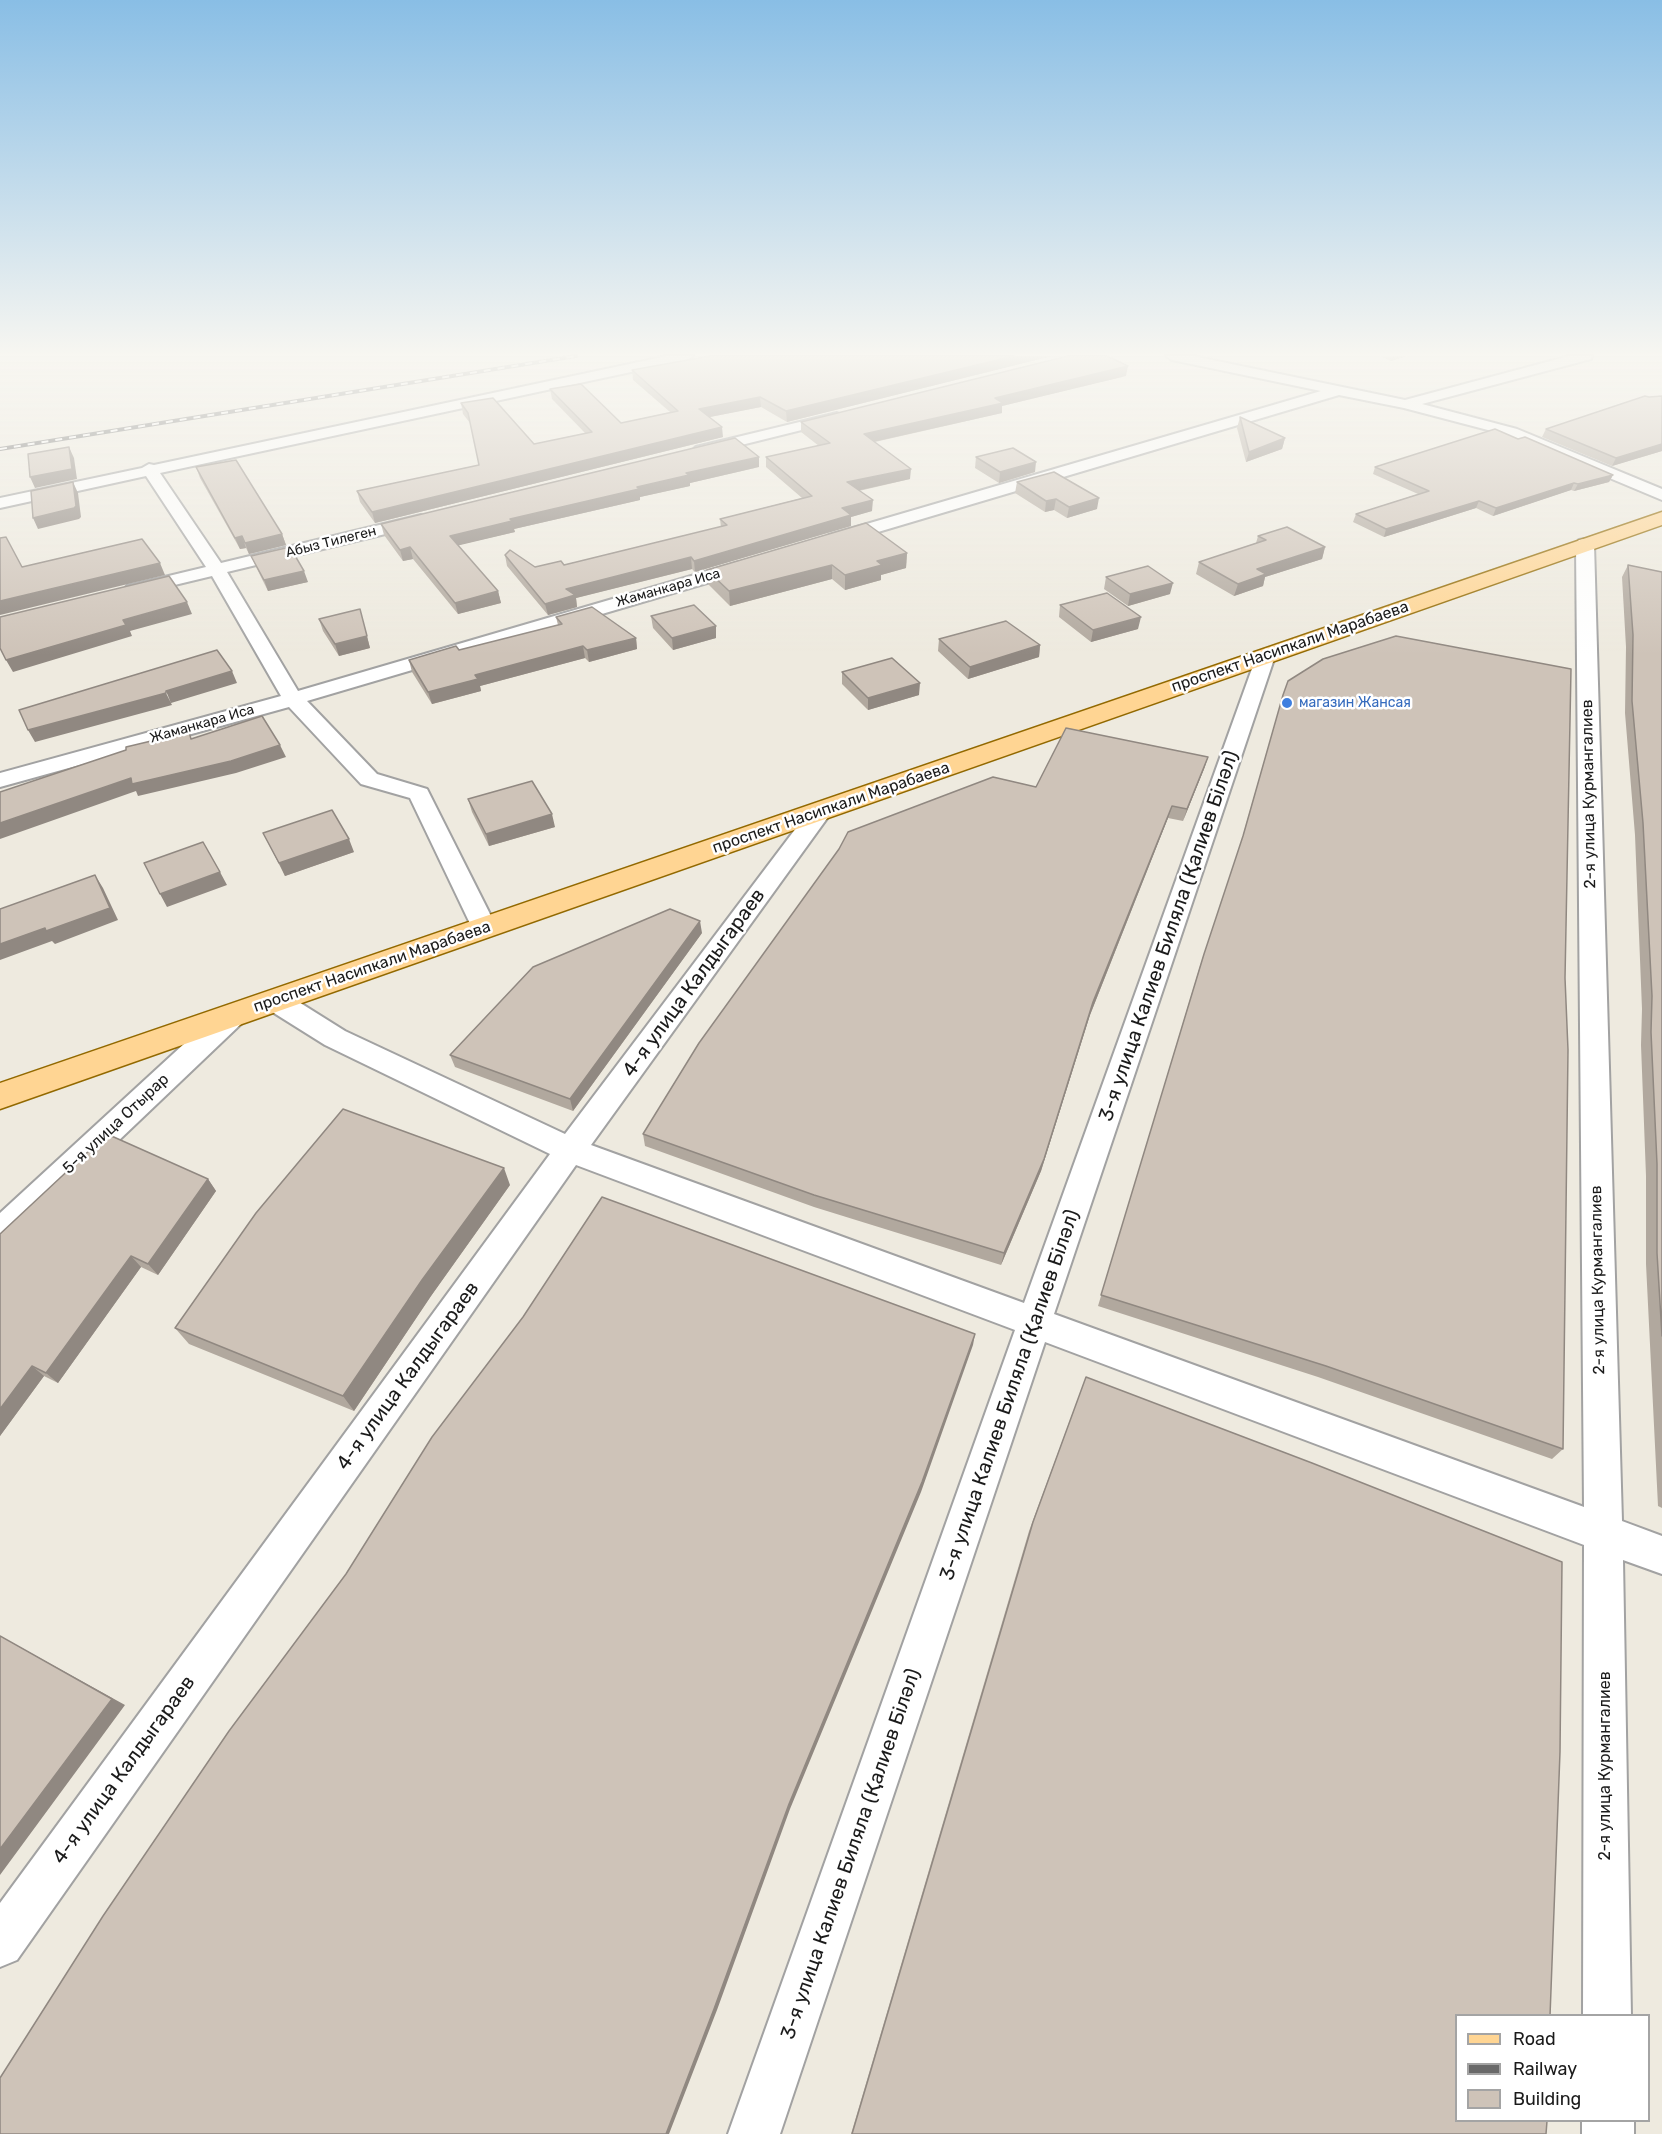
<!DOCTYPE html>
<html>
<head>
<meta charset="utf-8">
<style>
	body { margin:0 }
	#map { position:relative; width:1662px; height:2134px; overflow:hidden; background:#eeeadf; font-family:Rubik,sans-serif }
	canvas { display:block }
	.legend { position:absolute; left:1455px; top:2014px; width:195px; height:108px; box-sizing:border-box; background:#fff; border:2px solid #a4a4a4; margin:0; padding:8px 10px; list-style:none; font-size:18px; color:#1b1b1b }
	.legend li { display:flex; align-items:center; gap:12px; height:30px }
	.legend b { width:30px; border:2px solid #a4a4a4 }
</style>
</head>
<body>
<div id="map">
<canvas width="1662" height="2134"></canvas>
<ul class="legend">
<li><b style="height:8px;background:#ffd593"></b>Road</li>
<li><b style="height:8px;background:#696969"></b>Railway</li>
<li><b style="height:16px;background:#cec3b8"></b>Building</li>
</ul>
</div>
<script>
const context = document.querySelector('canvas').getContext('2d');
context.lineJoin = 'round';
const shape = rows => new Path2D(rows.map(r => 'M' + r).join(''));
function strokePath(path, color, width, dash) { context.strokeStyle = color; context.lineWidth = width; context.lineCap = dash ? 'butt' : 'round'; context.setLineDash(dash || []); context.stroke(path); }
function fill(path, color) { context.fillStyle = color; context.fill(path, 'evenodd'); }
function label(font, color, halo, rows, align = 'center') {
  context.font = font + ' Rubik,sans-serif'; context.lineWidth = 5; context.setLineDash([]); context.textBaseline = 'middle'; context.strokeStyle = halo; context.fillStyle = color; for (const [text, x, y, turn = 0] of rows) {
    context.save(); context.translate(x, y); context.rotate((+turn || 0) * Math.PI / 180); context.textAlign = isNaN(turn) ? turn : align; if (halo) context.strokeText(text, 0, 0); context.fillText(text, 0, 0); context.restore();
  }
}
const minor = shape([
	[667,356,693,356,687,360,160,473,221,563,421,515,429,520,427,524,227,572,298,691,739,562,751,562,754,566,751,570,307,701,377,774,427,789,497,928,493,934,484,937,475,934,410,798,361,784,289,707,0,787,0,773,281,696,212,576,133,595,127,594,124,590,127,586,206,567,146,476,0,508,0,498,142,468,149,464,154,465,667,356],
	[1166,356,1193,356,1405,400,1569,356,1592,356,1591,359,1422,404,1517,429,1662,489,1662,500,1507,435,1404,408,1339,395,841,543,829,543,826,539,829,535,1321,391,1172,360,1166,356],
	[837,413,844,417,842,420,701,455,693,450,696,447,837,413],
	[1585,539,1591,540,1594,544,1622,1521,1662,1536,1662,1574,1623,1560,1631,2016,1583,2016,1584,1545,1045,1342,780,2134,728,2134,1015,1330,576,1165,17,1960,0,1967,0,1903,550,1154,325,1045,266,1008,262,1001,266,994,276,991,286,994,345,1031,565,1134,812,807,820,805,828,807,832,812,828,817,591,1145,1024,1303,1258,652,1272,652,1275,656,1054,1314,1584,1507,1576,544,1579,540,1585,539],
	[232,1006,242,1009,246,1016,242,1023,11,1243,0,1247,0,1213,222,1009,232,1006],
	[1582,2120,1634,2120,1634,2134,1582,2134,1582,2120]
]);
const major = shape([
	[1662,512,1662,525,0,1109,0,1083,1662,512]
]);
strokePath(minor, '#a2a2a2', 4);
strokePath(major, '#926900', 3);
fill(minor, '#fff');
fill(major, '#ffd593');
const rail = shape([
	[0,449,576,356]
]);
strokePath(rail, '#696969', 4);
strokePath(rail, '#fff', 2, [7]);
fill(shape([
	[710,356,1052,356,787,422,761,407,709,417,723,437,375,523,360,502,357,491,479,465,470,423,463,414,461,403,534,444,585,433,552,399,550,389,621,423,670,412,633,380,632,370],
	[1380,356,1407,356,1391,361],
	[1126,376,1002,406,1002,413,875,442,910,479,859,491,872,511,851,517,851,526,695,572,692,569,576,598,577,607,548,615,507,566,505,555,535,567,564,565,721,527,720,519,802,498,766,467,766,457,819,446,801,432,801,422],
	[1662,396,1662,451,1612,466,1542,437,1546,429],
	[1240,417,1285,438,1282,449,1246,462,1237,428],
	[1518,439,1613,475,1609,482,1574,491,1571,490,1493,516,1476,508,1384,537,1353,522,1356,514,1418,494,1373,474,1375,467],
	[976,457,1035,472,999,483,975,468],
	[196,467,282,534,286,545,249,554,246,548,240,549,200,478],
	[759,467,690,483,690,486,640,497,640,500,514,529,515,532,458,545,498,591,501,603,458,614,413,559,403,561,384,535,381,524],
	[1017,482,1097,509,1067,518,1054,510,1045,512,1015,493],
	[1258,536,1325,547,1322,559,1265,577,1263,586,1234,596,1196,574,1199,562,1256,543],
	[907,553,906,568,881,575,881,580,845,590,832,579,730,606,708,584,707,570],
	[251,556,308,582,268,591,256,567],
	[1628,565,1662,572,1662,1508,1658,1506,1646,1264,1646,1176,1641,1045,1642,1009,1635,835,1625,713,1626,647,1622,577],
	[1106,577,1170,594,1128,606,1104,589],
	[1060,605,1138,629,1091,642,1059,617],
	[360,609,370,648,339,656,323,631,319,619],
	[651,616,716,626,716,638,673,650,653,628],
	[556,617,636,638,637,649,589,662,585,658,480,686,481,691,432,704,412,672,409,660,459,650,558,625],
	[939,639,1040,645,1039,657,968,679,938,651],
	[842,672,919,695,868,710,842,684],
	[1283,695,1565,978,1563,1449,1552,1459,1318,1377,1098,1306,1200,966,1239,849],
	[1208,757,1204,769,1183,821,1168,818,1090,1015,1041,1171,1001,1265,814,1207,645,1146,643,1134,1036,787],
	[468,799,555,827,489,846,472,812],
	[263,833,354,852,285,876],
	[702,933,573,1111,455,1067,450,1055],
	[208,1179,216,1191,158,1275,141,1267,58,1383,44,1376,0,1436,0,1234],
	[510,1185,431,1296,354,1411,189,1344,175,1328],
	[1086,1377,1546,2134,851,2134,1029,1531]
]), '#b1a89e');
fill(shape([
	[1014,356,1052,356,787,422,786,411],
	[1393,356,1407,356,1391,361],
	[1128,366,1126,376,1002,406,1002,413,864,444,864,434,995,398],
	[760,397,761,407,700,419,699,409],
	[722,427,723,437,375,523,372,512],
	[1285,438,1282,449,1246,462,1249,452],
	[1662,444,1662,451,1612,466,1616,458],
	[69,447,74,458,77,479,35,488,30,477],
	[759,457,759,467,690,483,690,486,640,497,640,500,514,529,515,532,452,547,450,536,510,519,637,487,686,473],
	[1036,462,1035,472,999,483,1000,472],
	[911,469,910,479,847,493,847,482],
	[1613,475,1609,482,1574,491,1578,484],
	[73,482,78,493,81,517,79,519,38,529,33,518],
	[1574,483,1571,490,1493,516,1496,508],
	[1099,498,1097,509,1067,518,1069,507],
	[1056,499,1054,510,1045,512,1046,501],
	[873,500,872,511,851,517,851,526,695,572,694,561,842,508],
	[1479,501,1476,508,1384,537,1386,529],
	[282,534,286,545,249,554,245,543],
	[242,536,246,548,240,549,235,538],
	[410,547,413,559,403,561,400,550],
	[1325,547,1322,559,1265,577,1263,586,1234,596,1238,584,1257,569],
	[907,553,906,568,881,575,881,580,845,590,845,575,877,561],
	[691,557,692,569,576,598,577,607,548,615,545,604,566,589],
	[160,563,165,575,0,615,0,601],
	[832,565,832,579,730,606,729,591],
	[304,571,308,582,268,591,264,580],
	[1173,583,1170,594,1128,606,1130,594],
	[498,591,501,603,458,614,455,603],
	[187,602,192,614,130,631,132,636,13,672,6,660,123,620],
	[360,609,370,648,339,656,335,644],
	[1141,617,1138,629,1091,642,1093,630],
	[716,626,716,638,673,650,672,638],
	[636,638,637,649,589,662,587,650],
	[1040,645,1039,657,968,679,970,667],
	[583,646,585,658,480,686,481,691,432,704,428,692,475,675],
	[232,671,237,683,171,703,166,691],
	[920,683,919,695,868,710,868,698],
	[166,693,172,705,35,742,28,730],
	[280,745,286,757,236,773,138,796,136,791,0,839,0,823,131,778],
	[1208,757,1204,769,1183,821,1187,809],
	[1172,806,1168,818,1090,1015,1041,1171,1001,1265,1004,1253,1093,1002],
	[552,814,555,827,489,846,486,834],
	[349,839,354,852,285,876,279,863],
	[220,872,227,885,167,907,160,894],
	[95,875,103,888,118,920,55,944,52,941,0,960,0,944],
	[700,921,702,933,573,1111,570,1099],
	[504,1168,510,1185,431,1296,354,1411,343,1396,422,1280],
	[208,1179,216,1191,158,1275,148,1264],
	[131,1256,141,1267,58,1383,46,1373],
	[975,1334,973,1345,921,1492,790,1809,717,2010,669,2134,666,2134,789,1804],
	[32,1366,44,1376,0,1436,0,1409],
	[0,1636,125,1705,0,1875]
]), '#908881');
const building = shape([
	[710,356,1014,356,786,411,760,397,699,409,722,427,372,512,357,491,479,465,468,413,461,403,493,398,534,444,592,432,550,389,581,384,621,423,678,411,632,370,710,356],
	[1068,356,1107,356,1128,366,995,398,1003,403,864,434,911,469,847,482,873,500,842,508,851,515,694,561,691,557,566,589,575,595,545,604,505,555,510,550,535,567,561,561,564,565,727,525,720,519,812,496,766,457,830,443,801,422,1068,356],
	[1645,396,1649,397,1662,396,1662,444,1616,458,1546,429,1645,396],
	[1240,417,1285,438,1249,452,1240,417],
	[1495,429,1518,439,1525,437,1613,475,1578,484,1574,483,1496,508,1479,501,1386,529,1356,514,1429,491,1375,467,1495,429],
	[735,438,759,457,686,473,689,475,637,487,639,489,510,519,512,521,450,536,498,591,455,603,410,547,400,550,381,524,735,438],
	[69,447,72,469,30,477,28,454,69,447],
	[1013,448,1036,462,1000,472,976,457,1013,448],
	[236,460,282,534,245,543,242,536,235,538,196,467,236,460],
	[1054,472,1099,498,1069,507,1056,499,1046,501,1017,482,1054,472],
	[73,482,76,506,74,508,33,518,31,491,73,482],
	[866,523,907,553,877,561,882,565,845,575,832,565,729,591,707,570,866,523],
	[1287,527,1325,547,1257,569,1266,574,1238,584,1199,562,1266,540,1258,536,1287,527],
	[6,537,22,567,142,539,160,563,0,601,0,538,6,537],
	[290,547,304,571,264,580,251,556,290,547],
	[1628,565,1662,572,1662,1336,1657,1253,1657,1164,1651,1032,1652,996,1643,823,1632,701,1633,635,1628,565],
	[1148,566,1173,583,1130,594,1106,577,1148,566],
	[169,576,187,602,123,620,126,625,6,660,0,648,0,617,169,576],
	[1107,593,1141,617,1093,630,1060,605,1107,593],
	[694,605,716,626,672,638,651,616,694,605],
	[592,607,636,638,587,650,583,646,475,675,478,679,428,692,409,660,456,646,459,650,562,624,556,617,592,607],
	[360,609,367,636,335,644,319,619,360,609],
	[1006,621,1040,645,970,667,939,639,1006,621],
	[1396,636,1571,669,1565,978,1568,1050,1563,1449,1326,1366,1101,1295,1204,954,1243,836,1283,695,1288,681,1323,659,1396,636],
	[217,650,232,671,166,691,166,693,28,730,19,710,217,650],
	[892,658,920,683,868,698,842,672,892,658],
	[262,716,280,745,231,761,132,784,131,778,0,823,0,792,126,750,126,747,189,732,191,739,262,716],
	[1066,728,1208,757,1187,809,1172,806,1093,1002,1044,1159,1004,1253,814,1195,643,1134,699,1043,839,849,848,832,993,777,1036,787,1066,728],
	[532,781,552,814,486,834,468,799,532,781],
	[332,810,349,839,279,863,263,833,332,810],
	[203,842,220,872,160,894,144,863,203,842],
	[95,875,110,908,46,931,45,928,0,944,0,909,95,875],
	[670,909,700,921,570,1099,450,1055,533,967,670,909],
	[343,1109,504,1168,422,1280,343,1396,175,1328,256,1213,343,1109],
	[107,1134,208,1179,148,1264,131,1256,46,1373,32,1366,0,1409,0,1234,107,1134],
	[602,1197,975,1334,922,1482,789,1804,714,2009,666,2134,0,2134,0,2078,103,1916,229,1731,346,1574,432,1437,523,1317,602,1197],
	[1086,1377,1312,1463,1562,1562,1560,1752,1550,2016,1456,2016,1456,2121,1547,2121,1546,2134,852,2134,1033,1522,1086,1377],
	[0,1636,112,1699,0,1849,0,1636]
]);
fill(building, '#cec3b8');
strokePath(building, '#908881', 1.5);
const sky = context.createLinearGradient(0, 0, 0, 655);
sky.addColorStop(0, '#89bee5');
sky.addColorStop(0.54, '#f7f6f1');
sky.addColorStop(1, '#f7f6f100');
context.fillStyle = sky;
context.fillRect(0, 0, 1662, 655);
for (const [x, y, r, color] of [
	[1287,703,6,"#3f7fe0"]
]) { const dot = new Path2D(); dot.arc(x, y, r, 0, 2 * Math.PI); context.fillStyle = color; context.fill(dot); strokePath(dot, '#fff', 2); }
label('14px', '#1b1b1b', '#fff', [
	["Абыз Тилеген",331,542,-14],
	["Жаманкара Иса",668,588,-16],
	["Жаманкара Иса",202,724,-16]
]);
label('14px', '#366cbe', '#fff', [
	["магазин Жансая",1299,703]
], 'left');
label('16px', '#1b1b1b', '#fff', [
	["проспект Насипкали Марабаева",1290,647,-19],
	["2-я улица Курмангалиев",1589,794,-91],
	["проспект Насипкали Марабаева",831,808,-19],
	["проспект Насипкали Марабаева",372,967,-19],
	["5-я улица Отырар",116,1124,-43],
	["2-я улица Курмангалиев",1598,1280,-91],
	["2-я улица Курмангалиев",1605,1766,-90]
]);
label('20px', '#1b1b1b', '#fff', [
	["3-я улица Калиев Биляла (Қалиев Біләл)",1169,936,-71],
	["4-я улица Калдыгараев",694,983,-54],
	["4-я улица Калдыгараев",408,1376,-54],
	["3-я улица Калиев Биляла (Қалиев Біләл)",1010,1395,-71],
	["4-я улица Калдыгараев",124,1770,-54],
	["3-я улица Калиев Биляла (Қалиев Біләл)",851,1854,-71]
]);
</script>
</body>
</html>
